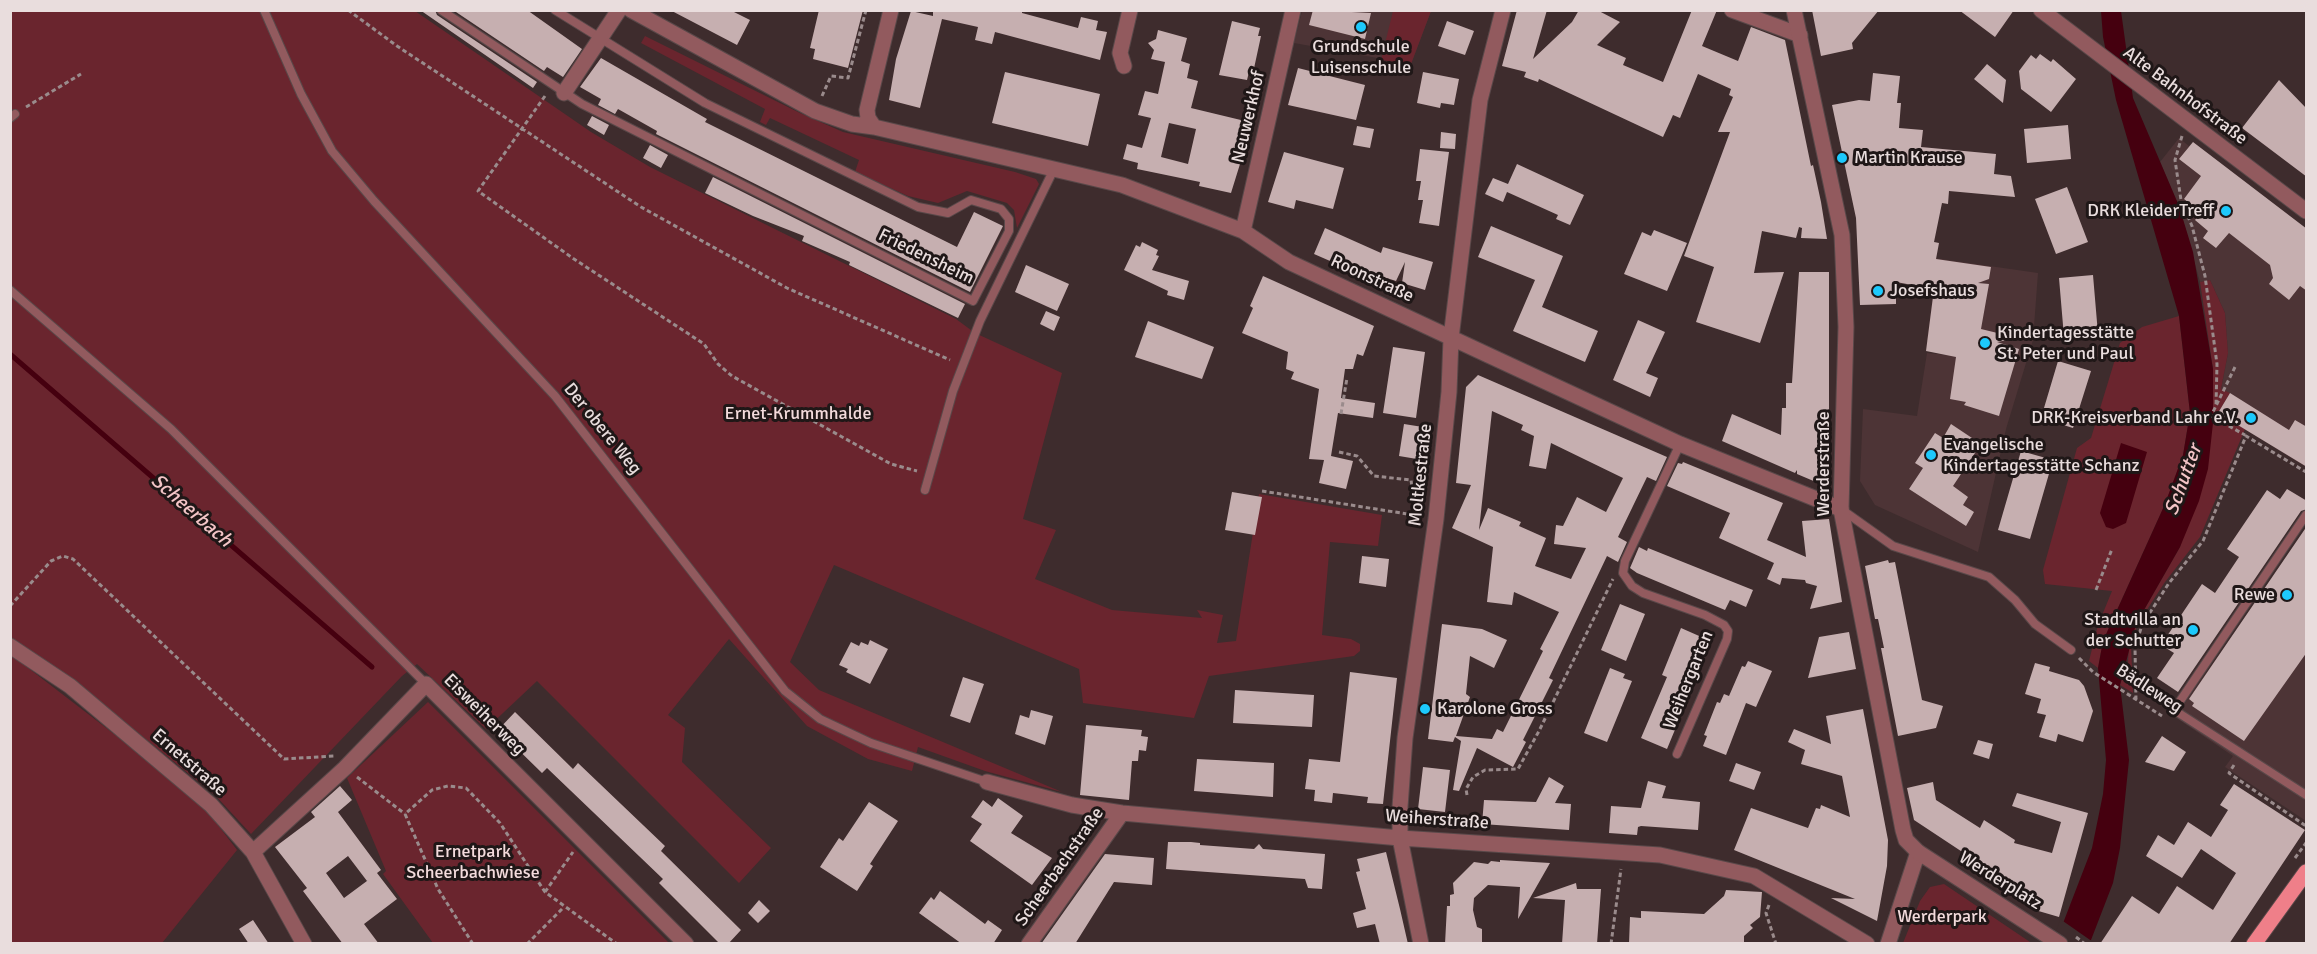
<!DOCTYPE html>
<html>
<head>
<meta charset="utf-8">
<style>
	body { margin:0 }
	#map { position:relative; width:2317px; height:954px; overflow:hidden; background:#3e2c2d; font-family:Signika,sans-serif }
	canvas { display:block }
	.frame { position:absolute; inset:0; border:12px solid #e9dddd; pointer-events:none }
</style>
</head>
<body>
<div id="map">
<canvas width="2317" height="954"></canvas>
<div class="frame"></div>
</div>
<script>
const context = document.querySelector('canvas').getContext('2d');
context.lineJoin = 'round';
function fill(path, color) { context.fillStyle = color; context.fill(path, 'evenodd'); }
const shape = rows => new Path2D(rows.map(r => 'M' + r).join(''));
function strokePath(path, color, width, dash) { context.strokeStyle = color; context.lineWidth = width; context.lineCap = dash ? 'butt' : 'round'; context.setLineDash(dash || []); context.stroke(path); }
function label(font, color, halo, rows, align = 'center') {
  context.font = font + ' Signika,sans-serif'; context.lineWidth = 6; context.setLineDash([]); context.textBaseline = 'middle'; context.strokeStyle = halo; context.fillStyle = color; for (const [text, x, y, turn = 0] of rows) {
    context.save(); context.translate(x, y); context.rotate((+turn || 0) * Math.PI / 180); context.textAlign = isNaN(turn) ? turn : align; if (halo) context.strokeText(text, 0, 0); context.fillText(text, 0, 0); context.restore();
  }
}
fill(shape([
	[1302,11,1431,11,1411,64,1294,43],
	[2179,138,2189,146,2193,142,2306,229,2306,467,2218,413,2230,394,2221,389,2228,353,2225,313,2210,280,2200,282,2179,206,2160,162],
	[1920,256,2038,273,2033,340,2006,429,1978,552,1875,505,1860,481,1863,409,1917,416,1927,353,1948,355,1949,345,1927,341,1934,289,1921,287],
	[2306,532,2306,821,2225,767,2233,756,2175,717]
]), '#4d3436');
fill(shape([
	[10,11,415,11,591,132,650,167,956,319,975,333,1062,373,1023,519,1056,530,1035,579,1112,610,1202,618,1197,610,1223,615,1217,643,1236,641,1259,494,1382,515,1378,546,1330,542,1322,635,1351,639,1360,644,1360,651,1354,656,1209,676,1194,718,1083,703,1079,669,834,565,790,662,819,690,1062,792,985,771,918,747,912,771,868,759,807,726,729,639,668,715,685,728,682,762,771,848,739,883,537,681,486,729,417,664,402,676,251,834,215,795,74,681,11,638],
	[1393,11,1431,11,1411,64,1381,60],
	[645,36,800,113,843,132,1015,172,1036,179,1039,184,1017,228,1014,210,1007,203,967,191,938,203,908,196,855,172,859,160,770,118,766,125,760,122,765,109,641,43],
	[2210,280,2225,313,2228,353,2221,389,2230,393,2218,413,2245,429,2200,537,2165,582,2137,625,2131,645,2133,693,2120,685,2128,662,2129,645,2136,624,2180,547,2213,423,2213,369,2200,282],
	[2179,316,2190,413,2183,455,2165,504,2103,641,2098,668,2089,661,2098,625,2112,591,2045,584,2043,570,2077,448,2091,438,2120,343,2142,327],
	[10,654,118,737,208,812,237,850,162,943,11,943],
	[428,702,669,943,433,943,383,874,386,871,347,778],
	[1944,884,2030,942,2032,943,1903,943,1920,901,1930,887]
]), '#6a252e');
fill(shape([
	[2101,11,2121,11,2133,98,2179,206,2193,252,2213,369,2213,423,2208,469,2199,501,2180,547,2136,624,2120,685,2129,760,2120,848,2113,883,2091,940,2055,944,2092,848,2103,794,2106,760,2098,668,2103,641,2165,504,2183,455,2190,413,2179,316,2116,100,2103,37],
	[2121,443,2147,452,2126,523,2113,529,2106,527,2100,513]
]), '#45000f');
fill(shape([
	[2060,919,2093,942,2092,944,2052,944]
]), '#3e2c2d');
strokePath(shape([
	[10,354,372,667]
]), '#45000f', 5);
fill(shape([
	[420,10,435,10,437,15,537,82,533,88],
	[453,10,527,10,582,49,563,77,547,67,544,71],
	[670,10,730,10,750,20,737,45],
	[819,10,863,10,848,68,813,59,815,49,810,48],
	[933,10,1022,10,1022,13,1078,28,1081,17,1098,21,1096,30,1107,32,1100,60,995,32,992,44,975,40,978,27,942,19,920,108,889,100,896,59,911,11,933,16],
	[1313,10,1371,13,1365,39,1309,25],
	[1517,10,1547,10,1533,59,1572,22,1579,10,1597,10,1620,22,1597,45,1626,58,1623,65,1663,82,1692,10,1717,10,1702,46,1738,61,1751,27,1785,40,1811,166,1813,165,1821,202,1827,239,1801,238,1802,228,1799,227,1796,238,1762,231,1754,273,1784,272,1760,343,1696,322,1714,267,1684,256,1730,132,1718,132,1733,97,1729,95,1731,89,1698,74,1680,118,1673,115,1663,137,1539,79,1538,82,1524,77,1526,72,1502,66],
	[1812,10,1879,10,1852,43,1853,49,1821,56],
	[1959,10,2014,10,1995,37],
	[1232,21,1260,28,1258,36,1261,36,1253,73,1249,72,1247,80,1219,75],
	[1447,21,1474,31,1465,55,1438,46],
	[1158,30,1187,38,1181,61,1190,64,1187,78,1198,81,1191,108,1245,121,1234,163,1240,164,1231,193,1199,186,1200,182,1137,169,1138,163,1123,159,1127,144,1142,148,1151,118,1138,115,1145,91,1158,94,1165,62,1151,59,1154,50,1148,43,1156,39],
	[1169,123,1196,129,1188,164,1161,157],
	[2040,54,2051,62,2053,59,2076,79,2051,112,2021,89,2019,71,2031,55,2036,59],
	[601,58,707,119,705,122,957,247,974,212,1003,226,970,292,656,134,657,131,618,109,615,114,598,105,601,99,580,87],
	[1987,64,2006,80,2003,103,1974,79],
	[1298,68,1365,85,1356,120,1288,105],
	[1005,72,1100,94,1088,146,992,123],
	[1423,72,1459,79,1454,105,1441,103,1440,108,1417,103],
	[1873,73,1900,76,1897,103,1901,103,1899,128,1923,130,1921,147,1996,154,1994,174,2011,176,2015,197,1949,191,1948,204,1942,203,1934,242,1939,243,1936,259,1991,267,1989,279,1978,283,1989,284,1981,329,2018,338,1997,342,2019,349,1999,416,1964,405,1966,402,1950,399,1956,357,1926,351,1934,289,1896,282,1896,304,1860,305,1856,218,1832,105,1859,100,1870,101],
	[2279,80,2307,109,2307,177,2242,128],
	[592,116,609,125,604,135,587,125],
	[2068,125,2071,159,2027,163,2024,129],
	[1357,126,1374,129,1370,148,1353,145],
	[1441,132,1456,134,1455,149,1440,148],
	[2193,142,2307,229,2307,291,2300,286,2289,300,2269,284,2273,278,2270,265,2229,233,2216,248,2203,238,2208,231,2195,220,2201,212,2184,199,2201,176,2179,159],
	[650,145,668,155,661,168,643,158],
	[1420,149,1449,152,1439,226,1419,223,1423,200,1418,200,1421,181,1416,181],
	[1284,152,1344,168,1333,209,1296,200,1294,209,1268,202],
	[1517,164,1584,195,1570,225,1556,219,1558,215,1507,192,1503,202,1485,194,1493,178,1508,184],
	[713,177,965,304,958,318,849,265,850,262,802,241,804,236,753,216,705,193],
	[2067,187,2088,242,2056,254,2035,199],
	[1491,226,1563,256,1542,307,1598,331,1585,362,1513,331,1535,280,1478,257],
	[1325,228,1381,253,1383,247,1433,262,1425,290,1402,283,1405,262,1396,281,1371,273,1369,278,1314,254],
	[1654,230,1687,243,1667,291,1624,274,1642,232,1651,236],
	[1142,242,1158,250,1156,255,1159,256,1152,270,1189,281,1184,300,1167,295,1168,291,1124,270,1136,245,1140,247],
	[1026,265,1069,284,1057,311,1015,292],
	[1799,272,1829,272,1829,481,1823,485,1797,474,1797,470,1795,473,1722,441,1732,414,1781,435,1782,408,1786,408,1786,383,1792,383],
	[2093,275,2098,334,2064,337,2059,278],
	[1263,276,1374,326,1363,356,1357,354,1353,369,1345,369,1341,398,1375,403,1373,418,1338,413,1331,456,1353,461,1346,489,1319,483,1324,460,1309,459,1319,389,1291,379,1294,372,1286,369,1288,352,1242,333,1253,308,1250,306],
	[1046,311,1060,317,1054,331,1040,324],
	[1638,320,1665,332,1646,373,1658,378,1650,397,1613,380],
	[1148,321,1214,347,1202,379,1135,357],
	[1393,347,1425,352,1416,418,1383,413],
	[2058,361,2091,371,2073,428,2041,418],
	[1478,375,1667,457,1656,481,1647,477,1618,537,1627,542,1618,562,1607,556,1549,678,1553,680,1523,740,1526,742,1513,767,1477,748,1459,791,1453,790,1461,741,1455,737,1453,742,1428,739,1442,624,1482,629,1507,640,1494,668,1470,656,1466,694,1470,697,1456,736,1492,739,1497,729,1503,732,1543,651,1540,649,1559,612,1514,592,1512,605,1487,602,1493,547,1452,528,1471,485,1456,483,1466,387],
	[1492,411,1523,425,1521,430,1534,436,1529,466,1546,469,1551,443,1623,478,1606,512,1577,497,1563,526,1556,525,1554,544,1586,548,1571,579,1535,566,1546,538,1519,526,1521,522,1488,508,1479,530],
	[2230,393,2289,430,2295,420,2307,427,2307,467,2218,413],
	[1404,424,1429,428,1423,460,1399,456],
	[1951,424,1981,444,1953,486,1968,497,1963,505,1974,512,1966,526,1909,489,1923,468,1915,463,1935,433,1943,438],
	[2021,451,2053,460,2030,539,1998,530],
	[1683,462,1783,503,1767,540,1806,557,1802,521,1829,519,1842,602,1810,609,1817,586,1806,583,1805,580,1782,578,1780,585,1767,579,1774,563,1719,538,1730,513,1667,486,1678,463,1682,464],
	[2287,489,2307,501,2307,509,2301,511,2178,692,2157,678,2174,653,2161,645,2202,584,2215,593,2239,557,2227,549,2267,490,2280,499],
	[1232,492,1262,497,1255,535,1225,530],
	[2307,526,2307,652,2244,741,2192,706,2194,703,2189,699],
	[1639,547,1647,551,1648,548,1753,590,1746,607,1730,600,1725,610,1637,573,1630,568],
	[1362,556,1389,559,1386,587,1359,583],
	[1888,560,1889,563,1895,562,1922,700,1943,706,1936,728,1898,736,1881,648,1884,648,1878,619,1875,619,1865,566],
	[1620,604,1645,614,1626,661,1601,650],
	[1681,628,1706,639,1681,701,1686,703,1667,749,1641,738,1667,677,1662,675],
	[1849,632,1856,669,1808,678,1819,637],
	[870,640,888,649,870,684,846,672,848,669,839,665,851,642,859,646,861,642,868,645],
	[1748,661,1772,671,1756,707,1746,703,1726,755,1703,746,1707,736,1704,735,1717,702,1720,703,1724,694,1729,696,1742,666,1745,667],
	[2035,663,2050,667,2049,671,2079,680,2084,686,2093,711,2083,742,2058,734,2056,742,2039,737,2046,715,2037,713,2041,699,2025,694],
	[1610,668,1625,674,1623,678,1632,681,1607,742,1584,733],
	[1350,672,1397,678,1383,804,1367,803,1368,797,1333,793,1332,803,1314,801,1315,790,1305,789,1309,759,1340,762],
	[963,677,984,684,970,723,950,716],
	[1235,690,1314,695,1312,727,1233,723],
	[1863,709,1888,840,1887,866,1877,921,1831,898,1855,899,1734,850,1751,808,1808,828,1816,808,1820,809,1821,805,1850,817,1842,776,1801,764,1805,750,1788,742,1794,729,1831,744,1826,716],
	[1031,710,1053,716,1045,745,1015,734,1020,715,1029,718],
	[515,712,573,769,578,763,665,846,661,851,741,930,728,944,720,944,659,883,663,879,547,768,542,773,498,730],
	[1086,725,1142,730,1141,736,1148,737,1146,751,1139,750,1138,761,1132,761,1129,800,1080,795],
	[2162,736,2186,752,2174,771,2145,762],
	[1978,740,1993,744,1989,759,1973,754],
	[1197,759,1274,763,1273,797,1194,791],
	[1736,763,1761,772,1754,790,1729,781],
	[1423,767,1450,770,1445,812,1418,809],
	[1549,777,1564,786,1555,803,1571,804,1569,830,1482,824,1484,800,1536,802],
	[1648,781,1666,786,1662,798,1700,802,1698,830,1641,826,1638,827,1637,835,1609,833,1611,806,1641,808],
	[1933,782,1936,800,1980,828,1984,820,2015,840,2014,843,2052,853,2061,822,2012,806,2017,793,2088,813,2059,917,2035,910,2038,902,1914,820,1907,788],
	[2234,784,2305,830,2229,944,2100,944,2132,896,2159,914,2177,886,2213,910,2236,873,2201,849,2182,878,2146,856,2158,835,2174,845,2188,822,2211,837,2228,810,2220,805],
	[340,786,352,800,338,812,381,870,377,873,397,899,364,924,379,944,343,944,303,891,307,888,275,847,315,817,311,812],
	[348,856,367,881,371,878,344,898,326,873],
	[998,798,1023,816,1011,833,1052,858,1032,885,970,841,982,824,971,817,983,800,992,807],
	[869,802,898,821,870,864,873,866,857,891,820,867,839,838,843,841],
	[1168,842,1191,842,1200,843,1200,845,1254,849,1259,844,1263,849,1325,854,1322,889,1308,888,1305,879,1166,869],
	[1386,852,1400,909,1408,944,1380,944,1375,924,1357,928,1353,913,1366,909,1356,872,1360,871,1357,859],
	[1105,854,1154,858,1152,885,1114,882,1075,944,1041,944],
	[1500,860,1550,863,1518,919,1520,887,1488,885,1474,898,1473,910,1477,927,1482,929,1482,944,1445,944,1447,906,1450,906,1450,895,1454,894,1453,883,1474,862,1488,864,1491,861,1500,862],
	[1576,883,1577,889,1601,889,1597,944,1562,944,1565,900,1533,898],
	[1726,890,1762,892,1760,917,1750,925,1753,928,1744,936,1744,944,1629,944,1630,917,1641,918,1641,911,1704,914,1724,896],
	[940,891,985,924,988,920,1002,930,993,944,962,944,919,913,931,897,934,900],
	[759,900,770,911,758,923,748,913],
	[253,920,269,944,249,944,239,929]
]), '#c6afb0');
const service = shape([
	[264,10,301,94,332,151,374,201,555,396,785,691,820,719,871,743,987,782],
	[441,10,582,104,973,301,1009,231,1009,219,1001,209,971,200,948,213,918,207,705,103,555,10],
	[10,118,15,114],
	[10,290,171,429,426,684],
	[925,490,953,391,980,321,1053,171],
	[1841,509,1893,546,1989,577,2015,600,2035,624,2071,650],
	[2306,515,2174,710,2306,795],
	[1677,754,1727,639,1728,631,1724,625,1705,615,1643,593,1632,586,1623,573,1625,561,1680,444]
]);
const minor = shape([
	[631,10,815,111,852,124,874,127,1122,185,1243,231,1289,262,1488,355,1680,444,1841,509],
	[1732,10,1800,35],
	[1124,66,1120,53,1130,10],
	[564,93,619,10],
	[874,127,868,118,867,110,891,10],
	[1243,231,1293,10],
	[10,646,70,686,211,805,253,852,304,944],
	[987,782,1072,805,1122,813,1400,838,1660,855,1754,876,1867,944],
	[253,852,345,768,426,684,686,944],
	[1029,944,1122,813],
	[1421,944,1400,838,1400,807,1405,738,1436,519,1449,392,1451,338,1480,100,1503,10],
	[1888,944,1918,852]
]);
const tertiary = shape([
	[1794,10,1842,235,1846,327,1841,509,1903,830,1906,840,1918,852,2060,944],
	[2041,10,2306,211]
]);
const primary = shape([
	[2254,944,2306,872]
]);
strokePath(service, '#594849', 10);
strokePath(minor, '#594849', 17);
strokePath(tertiary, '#594849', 17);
strokePath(primary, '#594849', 17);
strokePath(shape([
	[348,10,397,46,641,207,787,288,950,360],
	[545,96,478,191,574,259,704,344,718,364,732,376,891,464,917,471],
	[822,96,831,76,848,78,866,10],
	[26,107,81,74],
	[2182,136,2175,160,2181,200,2192,226,2205,276,2217,364,2216,405],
	[2235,367,2211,416,2245,435],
	[1341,414,1347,378],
	[1339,452,1357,456,1374,476,1411,480,1414,501,1416,502,1421,491],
	[1262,491,1420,516],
	[2096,590,2112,549],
	[10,606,51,561,63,556,73,559,284,759,335,756],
	[2079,658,2093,672,2162,716],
	[2136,700,2135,648,2142,625,2169,583,2203,541,2246,436,2306,472],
	[2234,765,2229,773,2306,826],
	[357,777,405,814],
	[1467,795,1466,789,1473,777,1485,770,1518,769,1539,731,1613,579],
	[2295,858,2306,843],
	[545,892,573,852],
	[1769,905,1766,913,1776,944],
	[2076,937,2085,944],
	[473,944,438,889,405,814,432,790,448,786,466,788,500,823,545,892,617,944],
	[527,944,564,907],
	[1611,944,1621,869]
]), '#9a8b8c', 3, [4.5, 3]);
strokePath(service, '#925a5e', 8);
strokePath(minor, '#925a5e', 15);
strokePath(tertiary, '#925a5e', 15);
strokePath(primary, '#ef7f89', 15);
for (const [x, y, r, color] of [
	[1361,27,6,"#1dc9fc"],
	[1842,158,6,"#1dc9fc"],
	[2226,211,6,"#1dc9fc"],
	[1878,291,6,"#1dc9fc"],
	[1985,343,6,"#1dc9fc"],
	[2251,418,6,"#1dc9fc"],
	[1931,455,6,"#1dc9fc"],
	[2287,595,6,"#1dc9fc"],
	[2193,630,6,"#1dc9fc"],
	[1425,709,6,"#1dc9fc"]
]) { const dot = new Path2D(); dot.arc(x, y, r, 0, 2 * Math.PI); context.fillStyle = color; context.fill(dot); strokePath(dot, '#1f1717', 2); }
label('18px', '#e9dddd', '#1f1717', [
	["Grundschule",1361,47,"center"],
	["Luisenschule",1361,68,"center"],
	["Martin Krause",1854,158],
	["DRK KleiderTreff",2214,211,"right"],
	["Josefshaus",1890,291],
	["Kindertagesstätte",1997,333],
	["St. Peter und Paul",1997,354],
	["DRK-Kreisverband Lahr e.V.",2239,418,"right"],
	["Evangelische",1943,445],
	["Kindertagesstätte Schanz",1943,466],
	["Rewe",2275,595,"right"],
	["Stadtvilla an",2181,620,"right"],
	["der Schutter",2181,641,"right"],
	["Karolone Gross",1437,709]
], 'left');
label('18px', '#e9dddd', '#1f1717', [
	["Alte Bahnhofstraße",2185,96,37],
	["Neuwerkhof",1249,117,-77],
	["Friedensheim",926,257,26],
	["Roonstraße",1372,279,25],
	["Der obere Weg",602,429,51],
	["Werderstraße",1824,464,-90],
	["Moltkestraße",1421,475,-84],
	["Weihergarten",1689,680,-68],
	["Bädleweg",2149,689,33],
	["Eisweiherweg",484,715,45],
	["Ernetstraße",189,763,41],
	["Weiherstraße",1437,820,4],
	["Scheerbachstraße",1060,867,-55],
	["Werderplatz",2000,881,32]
]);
label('18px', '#f3dbdc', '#1f1717', [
	["Ernet-Krummhalde",798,414],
	["Ernetpark",473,852],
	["Scheerbachwiese",473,873],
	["Werderpark",1942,917]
]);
label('italic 20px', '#f3c5c7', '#1f1717', [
	["Schutter",2184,480,-70],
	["Scheerbach",191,511,41]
]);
</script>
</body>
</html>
